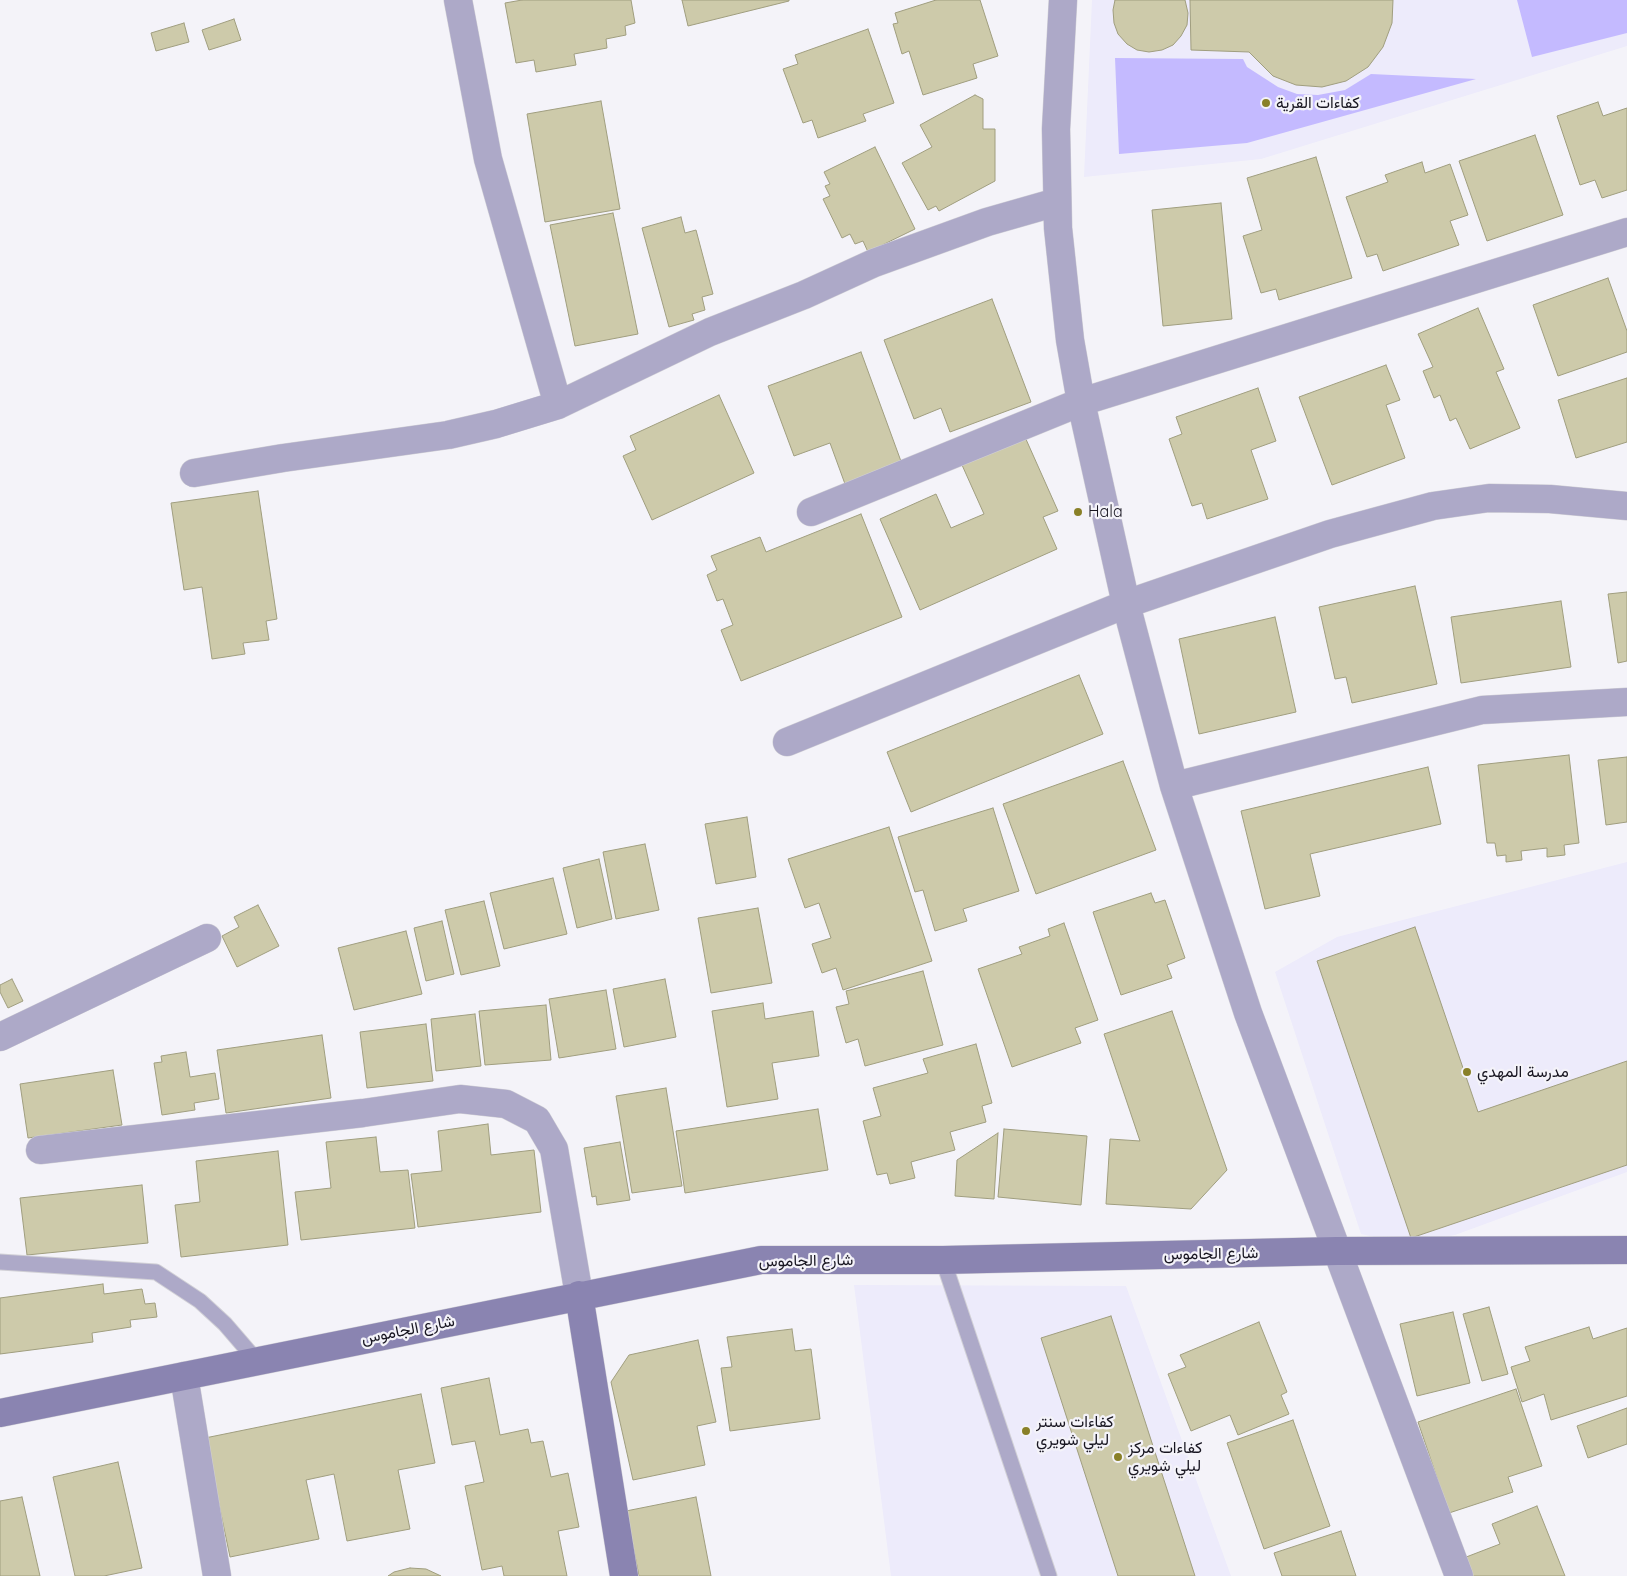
<!DOCTYPE html>
<html>
<head>
<meta charset="utf-8">
<style>
	body { margin:0 }
	canvas { display:block; background:#f4f3f9 }
</style>
</head>
<body>
<canvas width="1627" height="1576"></canvas>
<script>
const context = document.querySelector('canvas').getContext('2d');
context.lineJoin = 'round';
function fill(path, color) { context.fillStyle = color; context.fill(path, 'evenodd'); }
const shape = rows => new Path2D(rows.map(r => 'M' + r).join(''));
function strokePath(path, color, width, dash) { context.strokeStyle = color; context.lineWidth = width; context.lineCap = dash ? 'butt' : 'round'; context.setLineDash(dash || []); context.stroke(path); }
function label(font, color, halo, rows, align = 'center') {
  context.font = font + ' Quicksand,Vazirmatn,sans-serif'; context.lineWidth = 4.5; context.setLineDash([]); context.textBaseline = 'middle'; context.strokeStyle = halo; context.fillStyle = color; for (const [text, x, y, turn = 0] of rows) {
    context.save(); context.translate(x, y); context.rotate((+turn || 0) * Math.PI / 180); context.textAlign = isNaN(turn) ? turn : align; if (halo) context.strokeText(text, 0, 0); context.fillText(text, 0, 0); context.restore();
  }
}
fill(shape([
	[1092,0,1627,0,1627,46,1261,159,1084,177],
	[1627,862,1627,1172,1455,1235,1405,1244,1361,1234,1275,972,1337,937],
	[854,1285,1126,1286,1231,1576,891,1576]
]), '#edebfb');
fill(shape([
	[1517,0,1627,0,1627,33,1532,57],
	[1115,58,1243,59,1247,67,1278,87,1297,94,1318,95,1345,90,1371,74,1476,79,1247,143,1119,154]
]), '#c4baff');
const building = shape([
	[522,0,631,0,635,23,625,26,626,35,606,39,607,48,574,54,576,65,536,72,534,60,516,63,505,3,522,0],
	[682,0,789,0,789,1,688,26,682,0],
	[936,0,980,0,998,56,973,64,977,78,923,95,909,51,902,54,893,24,898,23,895,13,936,0],
	[1115,0,1185,0,1188,13,1187,25,1181,36,1173,45,1162,50,1149,52,1137,50,1127,44,1118,34,1114,23,1113,10,1115,0],
	[1190,0,1393,0,1392,23,1383,47,1368,67,1346,81,1322,87,1296,85,1273,76,1249,52,1191,50,1190,0],
	[234,19,241,40,209,50,202,30,234,19],
	[184,23,189,42,156,51,151,33,184,23],
	[868,29,894,103,863,114,866,121,818,138,812,120,803,123,783,69,798,64,795,55,868,29],
	[975,95,983,99,983,129,995,129,995,181,939,211,936,206,928,210,902,163,932,147,920,125,975,95],
	[601,101,620,209,545,222,527,114,601,101],
	[1598,102,1603,116,1627,108,1627,190,1602,198,1595,180,1580,185,1557,116,1598,102],
	[1535,135,1563,215,1487,241,1459,161,1535,135],
	[875,147,915,229,868,252,863,241,855,244,850,234,842,238,823,199,830,196,825,186,830,184,824,172,875,147],
	[1316,157,1352,278,1279,300,1276,289,1261,293,1243,236,1262,230,1247,178,1316,157],
	[1422,162,1425,173,1450,164,1468,215,1450,221,1459,245,1383,271,1377,254,1367,257,1346,197,1388,182,1385,175,1422,162],
	[1221,203,1232,319,1163,326,1152,210,1221,203],
	[613,213,638,334,575,346,550,225,613,213],
	[681,217,685,233,696,230,713,294,702,297,705,310,692,314,694,320,669,327,642,228,681,217],
	[1608,278,1627,331,1627,352,1558,376,1533,305,1608,278],
	[992,299,1031,402,950,432,941,408,914,419,884,340,992,299],
	[1478,308,1504,369,1496,372,1520,428,1470,449,1456,418,1450,421,1440,395,1434,398,1423,371,1433,367,1418,334,1478,308],
	[861,352,902,464,845,484,830,443,794,456,768,386,861,352],
	[1386,365,1400,400,1386,405,1405,458,1332,485,1299,397,1386,365],
	[1627,378,1627,442,1576,458,1558,400,1627,378],
	[1258,388,1276,441,1251,450,1268,499,1207,519,1202,503,1192,506,1169,439,1182,434,1176,417,1258,388],
	[719,395,754,473,652,520,623,456,636,450,630,436,719,395],
	[1025,437,1058,511,1043,517,1057,549,920,610,880,519,936,494,951,528,984,514,962,465,1025,437],
	[258,491,277,619,266,621,269,640,243,643,245,654,212,659,202,587,184,590,171,503,258,491],
	[861,514,902,617,741,681,721,630,733,625,723,599,717,601,707,575,717,570,711,556,760,537,766,552,861,514],
	[1415,586,1437,684,1352,703,1346,677,1335,679,1319,607,1415,586],
	[1627,592,1627,661,1618,663,1608,594,1627,592],
	[1561,601,1571,667,1461,683,1451,617,1561,601],
	[1275,617,1296,712,1199,734,1179,639,1275,617],
	[1079,675,1103,734,911,812,887,752,1079,675],
	[1569,755,1579,843,1564,845,1565,855,1547,857,1547,848,1521,851,1522,860,1506,862,1506,855,1497,856,1495,843,1487,843,1478,765,1569,755],
	[1627,757,1627,822,1606,825,1598,760,1627,757],
	[1123,761,1156,850,1036,894,1003,804,1123,761],
	[1428,767,1441,824,1310,854,1320,896,1265,909,1241,811,1428,767],
	[993,808,1019,891,963,909,967,921,935,931,923,890,915,892,898,837,993,808],
	[747,817,756,877,716,884,705,824,747,817],
	[889,827,932,961,843,990,836,968,822,973,812,944,831,938,819,903,805,908,788,859,889,827],
	[645,844,659,910,616,919,603,852,645,844],
	[599,859,612,919,577,928,563,868,599,859],
	[553,878,567,934,504,949,490,893,553,878],
	[1151,893,1155,903,1165,900,1185,958,1167,965,1172,978,1121,995,1093,912,1151,893],
	[484,901,500,966,461,975,445,910,484,901],
	[258,905,279,946,237,967,222,936,239,927,234,917,258,905],
	[758,908,772,983,711,993,698,918,758,908],
	[442,921,454,974,426,981,414,928,442,921],
	[1064,923,1098,1020,1075,1028,1081,1043,1012,1067,978,969,1022,954,1019,947,1050,936,1048,929,1064,923],
	[1415,927,1478,1112,1627,1061,1627,1165,1411,1238,1317,961,1415,927],
	[406,931,422,994,354,1010,338,948,406,931],
	[923,971,943,1045,865,1066,858,1039,846,1043,836,1007,849,1004,846,991,923,971],
	[12,979,23,1001,8,1008,0,992,0,985,12,979],
	[665,979,676,1037,624,1047,613,989,665,979],
	[606,990,616,1049,559,1058,549,999,606,990],
	[763,1003,765,1019,813,1011,819,1056,772,1063,778,1099,727,1107,712,1011,763,1003],
	[546,1005,551,1060,485,1065,479,1011,546,1005],
	[1172,1011,1227,1170,1191,1209,1106,1204,1110,1139,1140,1141,1104,1034,1172,1011],
	[475,1014,481,1066,436,1071,431,1019,475,1014],
	[426,1024,433,1081,367,1088,360,1032,426,1024],
	[322,1035,331,1098,226,1113,217,1050,322,1035],
	[976,1044,992,1103,982,1106,986,1122,950,1132,955,1150,911,1162,915,1178,890,1184,887,1173,877,1175,863,1121,881,1116,873,1088,928,1073,923,1059,976,1044],
	[186,1052,190,1077,215,1073,219,1099,194,1103,195,1110,162,1115,154,1063,162,1062,161,1056,186,1052],
	[113,1070,122,1125,28,1138,20,1084,113,1070],
	[666,1088,682,1186,632,1193,616,1096,666,1088],
	[818,1109,828,1170,685,1193,676,1131,818,1109],
	[488,1124,491,1155,534,1150,541,1212,418,1227,411,1174,442,1171,438,1131,488,1124],
	[1004,1129,1087,1136,1081,1205,998,1197,1004,1129],
	[998,1133,994,1199,955,1196,957,1160,998,1133],
	[376,1137,380,1172,408,1170,415,1228,301,1240,295,1192,331,1188,326,1142,376,1137],
	[620,1142,630,1200,597,1205,596,1196,592,1197,584,1148,620,1142],
	[278,1151,288,1245,181,1257,175,1205,200,1202,196,1161,278,1151],
	[142,1185,148,1243,27,1255,20,1198,142,1185],
	[103,1284,104,1294,142,1289,145,1304,155,1303,157,1317,130,1320,131,1327,92,1333,93,1342,0,1354,0,1298,103,1284],
	[1489,1307,1508,1374,1482,1381,1463,1314,1489,1307],
	[1453,1312,1470,1383,1417,1396,1400,1324,1453,1312],
	[1111,1316,1195,1576,1118,1576,1041,1338,1111,1316],
	[1259,1322,1287,1392,1281,1395,1289,1414,1238,1435,1230,1415,1191,1431,1168,1374,1186,1367,1180,1355,1259,1322],
	[1589,1327,1593,1339,1627,1328,1627,1396,1551,1420,1544,1394,1522,1402,1511,1367,1530,1361,1525,1347,1589,1327],
	[792,1329,795,1351,811,1349,820,1419,730,1431,721,1368,732,1367,727,1337,792,1329],
	[698,1340,716,1422,697,1426,705,1465,633,1480,611,1382,629,1355,698,1340],
	[489,1378,500,1435,528,1429,531,1443,543,1441,551,1477,568,1473,579,1527,558,1531,567,1576,504,1576,502,1566,482,1570,465,1486,484,1482,475,1441,452,1445,441,1388,489,1378],
	[1516,1389,1542,1466,1508,1477,1513,1492,1449,1513,1418,1422,1516,1389],
	[421,1394,435,1463,398,1470,410,1529,347,1541,334,1474,306,1480,319,1539,230,1557,205,1438,421,1394],
	[1627,1408,1627,1444,1588,1458,1577,1426,1627,1408],
	[1293,1420,1330,1526,1264,1549,1227,1443,1293,1420],
	[118,1462,142,1568,104,1576,75,1576,53,1477,118,1462],
	[22,1497,40,1576,0,1576,0,1501,22,1497],
	[696,1497,711,1576,639,1576,626,1511,696,1497],
	[1537,1506,1565,1576,1468,1576,1461,1559,1500,1544,1492,1524,1537,1506],
	[1341,1531,1356,1576,1282,1576,1274,1553,1341,1531],
	[410,1568,426,1569,441,1576,388,1576,394,1572,410,1568]
]);
fill(building, '#cdcaaa');
strokePath(building, '#a09e7f', 1);
const lane = shape([
	[943,1260,1049,1576],
	[0,1262,156,1272,200,1301,225,1324,256,1360]
]);
const street = shape([
	[458,0,488,159,558,405],
	[1063,0,1056,129,1058,228,1070,340,1081,402,1126,604,1174,786,1248,1013,1459,1576],
	[194,473,283,458,448,435,496,424,558,405,710,332,804,295,874,263,987,222,1057,202],
	[811,512,1081,402,1627,232],
	[787,742,1126,604,1330,534,1433,506,1489,498,1550,499,1627,506],
	[1174,786,1482,710,1627,702],
	[0,1037,207,938],
	[40,1150,363,1113,460,1099,506,1104,537,1120,554,1149,579,1295],
	[184,1376,217,1576]
]);
const secondary = shape([
	[579,1295,624,1576],
	[0,1413,761,1260,943,1260,1337,1251,1627,1250]
]);
strokePath(lane, '#d1d0d6', 17);
strokePath(street, '#d1d0d6', 29);
strokePath(secondary, '#d1d0d6', 29);
strokePath(lane, '#ada9c8', 15);
strokePath(street, '#ada9c8', 28);
strokePath(secondary, '#8a84b1', 28);
for (const [x, y, r, color] of [
	[1266,103,5,"#898028"],
	[1078,512,5,"#898028"],
	[1467,1072,5,"#898028"],
	[1026,1431,5,"#898028"],
	[1118,1457,5,"#898028"]
]) { const dot = new Path2D(); dot.arc(x, y, r, 0, 2 * Math.PI); context.fillStyle = color; context.fill(dot); strokePath(dot, '#f4f3f9', 2); }
label('16px', '#181621', '#f4f3f9', [
	["كفاءات القرية",1276,103],
	["Hala",1088,512],
	["مدرسة المهدي",1477,1072],
	["كفاءات سنتر",1036,1422],
	["ليلي شويري",1036,1440],
	["كفاءات مركز",1128,1448],
	["ليلي شويري",1128,1466]
], 'left');
label('16px', '#181621', '#f4f3f9', [
	["شارع الجاموس",1211,1254,-1],
	["شارع الجاموس",806,1261,-1],
	["شارع الجاموس",408,1330,-11]
]);
</script>
</body>
</html>
